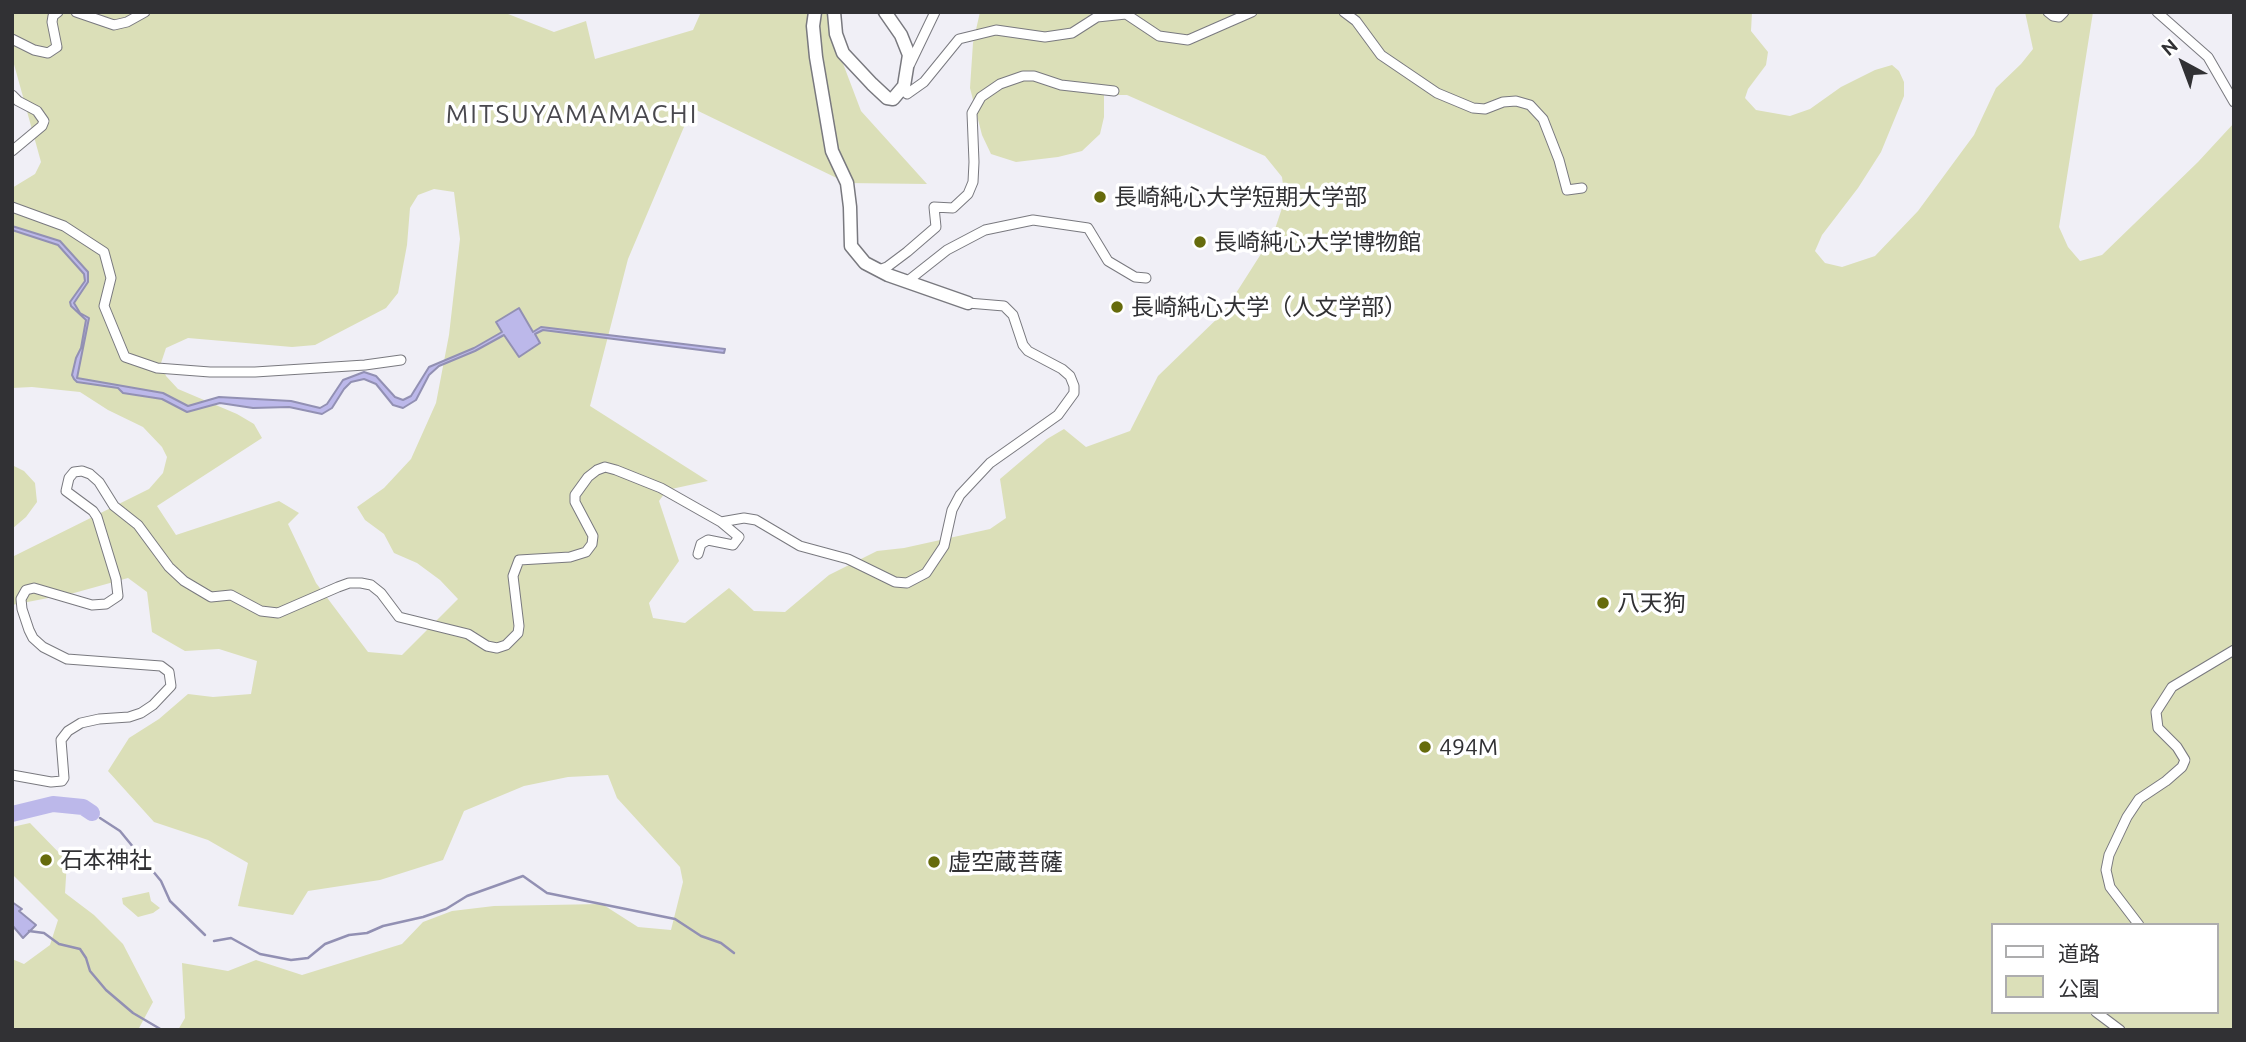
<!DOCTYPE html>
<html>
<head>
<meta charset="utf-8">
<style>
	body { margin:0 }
	#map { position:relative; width:2246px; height:1042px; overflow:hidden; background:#f0eff6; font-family:Ubuntu,"Noto Sans JP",sans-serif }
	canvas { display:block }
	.frame { position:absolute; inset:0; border:14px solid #313134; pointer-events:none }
	.legend { position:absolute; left:1991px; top:923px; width:228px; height:91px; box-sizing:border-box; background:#fff; border:2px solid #adadae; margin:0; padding:9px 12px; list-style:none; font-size:21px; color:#313134 }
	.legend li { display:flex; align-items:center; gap:14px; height:35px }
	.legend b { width:35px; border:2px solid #adadae }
	.north { position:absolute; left:2148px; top:28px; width:70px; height:70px; -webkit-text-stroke:5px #fff; paint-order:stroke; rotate:319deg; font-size:19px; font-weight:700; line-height:28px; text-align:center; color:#313134 }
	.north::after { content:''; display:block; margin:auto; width:24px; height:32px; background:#313134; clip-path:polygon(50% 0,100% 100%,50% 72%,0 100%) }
</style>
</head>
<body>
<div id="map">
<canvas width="2246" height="1042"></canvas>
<div class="frame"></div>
<ul class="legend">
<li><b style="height:9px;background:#fff"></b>道路</li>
<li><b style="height:19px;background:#dbdfb8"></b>公園</li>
</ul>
<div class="north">N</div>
</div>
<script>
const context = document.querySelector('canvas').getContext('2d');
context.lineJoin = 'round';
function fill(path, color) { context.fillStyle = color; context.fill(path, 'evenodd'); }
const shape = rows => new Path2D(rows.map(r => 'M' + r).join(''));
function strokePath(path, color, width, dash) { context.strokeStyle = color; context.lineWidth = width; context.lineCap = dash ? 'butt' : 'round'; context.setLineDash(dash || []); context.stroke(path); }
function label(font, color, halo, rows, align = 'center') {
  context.font = font + ' Ubuntu,"Noto Sans JP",sans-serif'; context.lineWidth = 7; context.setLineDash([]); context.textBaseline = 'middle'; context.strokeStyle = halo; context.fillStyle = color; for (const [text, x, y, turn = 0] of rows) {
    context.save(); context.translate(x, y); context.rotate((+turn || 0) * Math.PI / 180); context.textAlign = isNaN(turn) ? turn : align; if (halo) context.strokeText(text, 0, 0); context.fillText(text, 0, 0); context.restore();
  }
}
fill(shape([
	[14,12,503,12,554,32,586,21,595,59,693,30,701,12,828,12,836,45,861,111,927,184,847,183,692,108,628,259,590,406,708,481,667,490,659,501,679,561,649,603,653,618,685,623,729,588,754,611,785,612,829,575,877,551,904,548,990,529,1006,518,1000,479,1047,439,1064,429,1086,447,1130,431,1158,376,1224,312,1273,235,1285,199,1282,177,1265,156,1127,95,1104,95,1104,117,1100,134,1082,151,1058,157,1016,162,991,154,982,135,970,88,973,43,980,12,1752,12,1751,31,1768,52,1766,65,1748,89,1745,98,1756,110,1790,116,1810,109,1841,87,1875,70,1892,65,1899,71,1904,82,1904,96,1881,152,1858,188,1822,235,1815,251,1825,263,1842,267,1875,256,1918,211,1974,135,1996,88,2021,64,2033,49,2025,12,2093,12,2059,227,2068,247,2080,261,2102,255,2198,162,2234,123,2234,1030,178,1030,185,1018,182,963,228,971,256,960,302,975,402,944,423,922,452,911,494,906,602,904,638,927,671,930,683,882,680,867,617,798,608,775,568,777,524,786,464,811,443,860,380,880,308,891,293,915,238,906,248,863,208,840,154,822,108,771,129,738,159,719,188,694,213,697,251,694,257,661,219,649,185,651,152,632,147,592,128,578,74,593,12,605,12,557,149,489,163,473,167,457,162,447,143,427,108,410,80,392,32,387,12,388,12,188,35,174,41,162,12,57],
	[434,189,454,192,460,239,449,335,436,403,411,459,384,488,357,507,365,520,384,534,394,553,417,563,440,580,458,599,402,655,368,652,316,583,288,524,299,513,279,501,176,535,157,506,262,438,254,424,237,414,178,389,166,376,161,363,166,348,188,338,292,347,315,345,386,308,398,293,407,245,410,208,418,195],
	[1992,925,2216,925,2216,1012,1992,1012],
	[12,465,24,471,35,483,37,502,26,517,12,529],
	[30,823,67,861,65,893,94,915,123,944,153,1002,138,1030,12,1030,12,959,24,964,50,945,58,920,12,874,12,827],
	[149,892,151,901,160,908,153,913,138,917,123,904,122,898]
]), '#dbdfb8');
const water = shape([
	[12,226,60,241,88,272,88,282,74,303,80,313,89,318,77,378,163,393,188,406,219,397,291,401,320,408,327,404,343,380,364,372,376,376,395,397,403,400,411,396,429,367,474,348,502,332,496,322,519,308,533,332,541,327,725,349,724,353,543,330,535,334,540,343,519,357,504,335,475,351,439,366,429,375,416,400,403,408,393,405,376,384,364,379,351,382,344,389,332,408,322,414,289,407,253,408,220,403,187,412,162,399,123,393,118,388,77,382,74,379,72,375,76,358,81,348,86,320,71,306,70,302,85,281,84,274,58,245,12,230,12,226],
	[12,902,22,909,19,911,36,925,23,938,12,925,12,902]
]);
fill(water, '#bcb8ea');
strokePath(water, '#9290b3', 2);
strokePath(shape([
	[100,818,120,831,161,881,170,901,205,935],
	[29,931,44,933,59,944,80,949,86,958,90,971,106,990,133,1013,162,1030],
	[214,941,231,938,260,954,291,960,308,958,325,944,349,935,367,933,383,926,423,917,446,909,467,896,523,876,547,893,675,919,701,936,721,943,734,953]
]), '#9290b3', 2.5);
strokePath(shape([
	[12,814,53,804,83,807,92,813]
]), '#bcb8ea', 16);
const minor = shape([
	[76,12,114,25,127,22,145,12],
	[1344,12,1356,21,1381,55,1437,93,1473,108,1485,109,1503,102,1516,101,1530,105,1543,119,1559,160,1567,190,1582,188],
	[2048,12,2053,16,2059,17,2064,12],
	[2157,12,2208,57,2234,102],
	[12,39,34,50,48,53,57,47,52,22,53,16,58,12],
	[910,64,935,12],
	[904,86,907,94,924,82,959,39,996,30,1045,37,1072,33,1097,17,1126,14,1159,36,1188,40,1252,12],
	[12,95,18,101,37,111,44,121,42,126,12,151],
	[12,207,64,226,104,252,111,278,104,306,125,357,157,368,210,372,255,372,365,365,401,360],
	[879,270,887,267,907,252,936,227,934,207,953,208,968,194,973,182,974,162,972,113,981,97,1000,84,1023,76,1034,76,1061,85,1114,91],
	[909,280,947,250,985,230,1033,220,1088,228,1108,261,1135,277,1146,278],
	[721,522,744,518,756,520,800,546,848,559,895,582,907,583,926,573,944,546,952,510,960,495,990,463,1058,415,1074,393,1074,386,1070,376,1062,369,1028,351,1023,345,1013,315,1004,306,968,303],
	[12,775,51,782,62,781,64,778,61,740,68,731,81,723,99,719,129,717,141,713,153,705,171,686,169,672,161,666,67,659,43,647,33,638,29,630,22,609,21,599,26,590,34,588,92,605,106,604,118,596,116,579,97,517,93,511,66,491,69,478,74,472,82,471,90,474,99,482,114,506,138,525,169,567,184,581,211,597,231,595,261,611,278,613,338,587,349,583,361,583,371,585,381,593,399,617,468,634,487,646,497,648,506,645,518,633,519,626,513,576,519,560,570,557,586,552,592,544,593,536,575,502,575,495,588,477,597,470,605,467,616,470,661,488,721,522,739,537,733,545,708,540,701,544,698,554],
	[2139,925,2110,887,2106,870,2109,855,2127,817,2139,799,2166,781,2182,767,2185,760,2177,747,2158,728,2156,712,2172,687,2234,650],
	[2096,1012,2120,1030]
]);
const tertiary = shape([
	[815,12,813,26,816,57,832,151,847,183,850,207,851,246,865,263,888,275,968,303],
	[834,12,836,34,843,53,872,84,887,98,893,99,904,86,909,55,901,35,885,12]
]);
strokePath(minor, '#79797f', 11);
strokePath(tertiary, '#79797f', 15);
strokePath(minor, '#fff', 9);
strokePath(tertiary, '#fff', 12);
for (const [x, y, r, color] of [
	[1100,197,7,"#666b0c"],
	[1200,242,7,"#666b0c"],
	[1117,307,7,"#666b0c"],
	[1603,603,7,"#666b0c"],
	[1425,747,7,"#666b0c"],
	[46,860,7,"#666b0c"],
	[934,862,7,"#666b0c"]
]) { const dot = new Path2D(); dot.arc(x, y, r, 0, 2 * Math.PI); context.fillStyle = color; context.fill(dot); strokePath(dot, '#fff', 2.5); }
label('23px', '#313134', '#fff', [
	["長崎純心大学短期大学部",1114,197],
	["長崎純心大学博物館",1214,242],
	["長崎純心大学（人文学部）",1131,307],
	["八天狗",1617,603],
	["494M",1439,747],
	["石本神社",60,860],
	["虚空蔵菩薩",948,862]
], 'left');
context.letterSpacing = '2px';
label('26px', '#49484e', '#fff', [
	["MITSUYAMAMACHI",572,114]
]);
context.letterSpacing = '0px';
</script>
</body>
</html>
